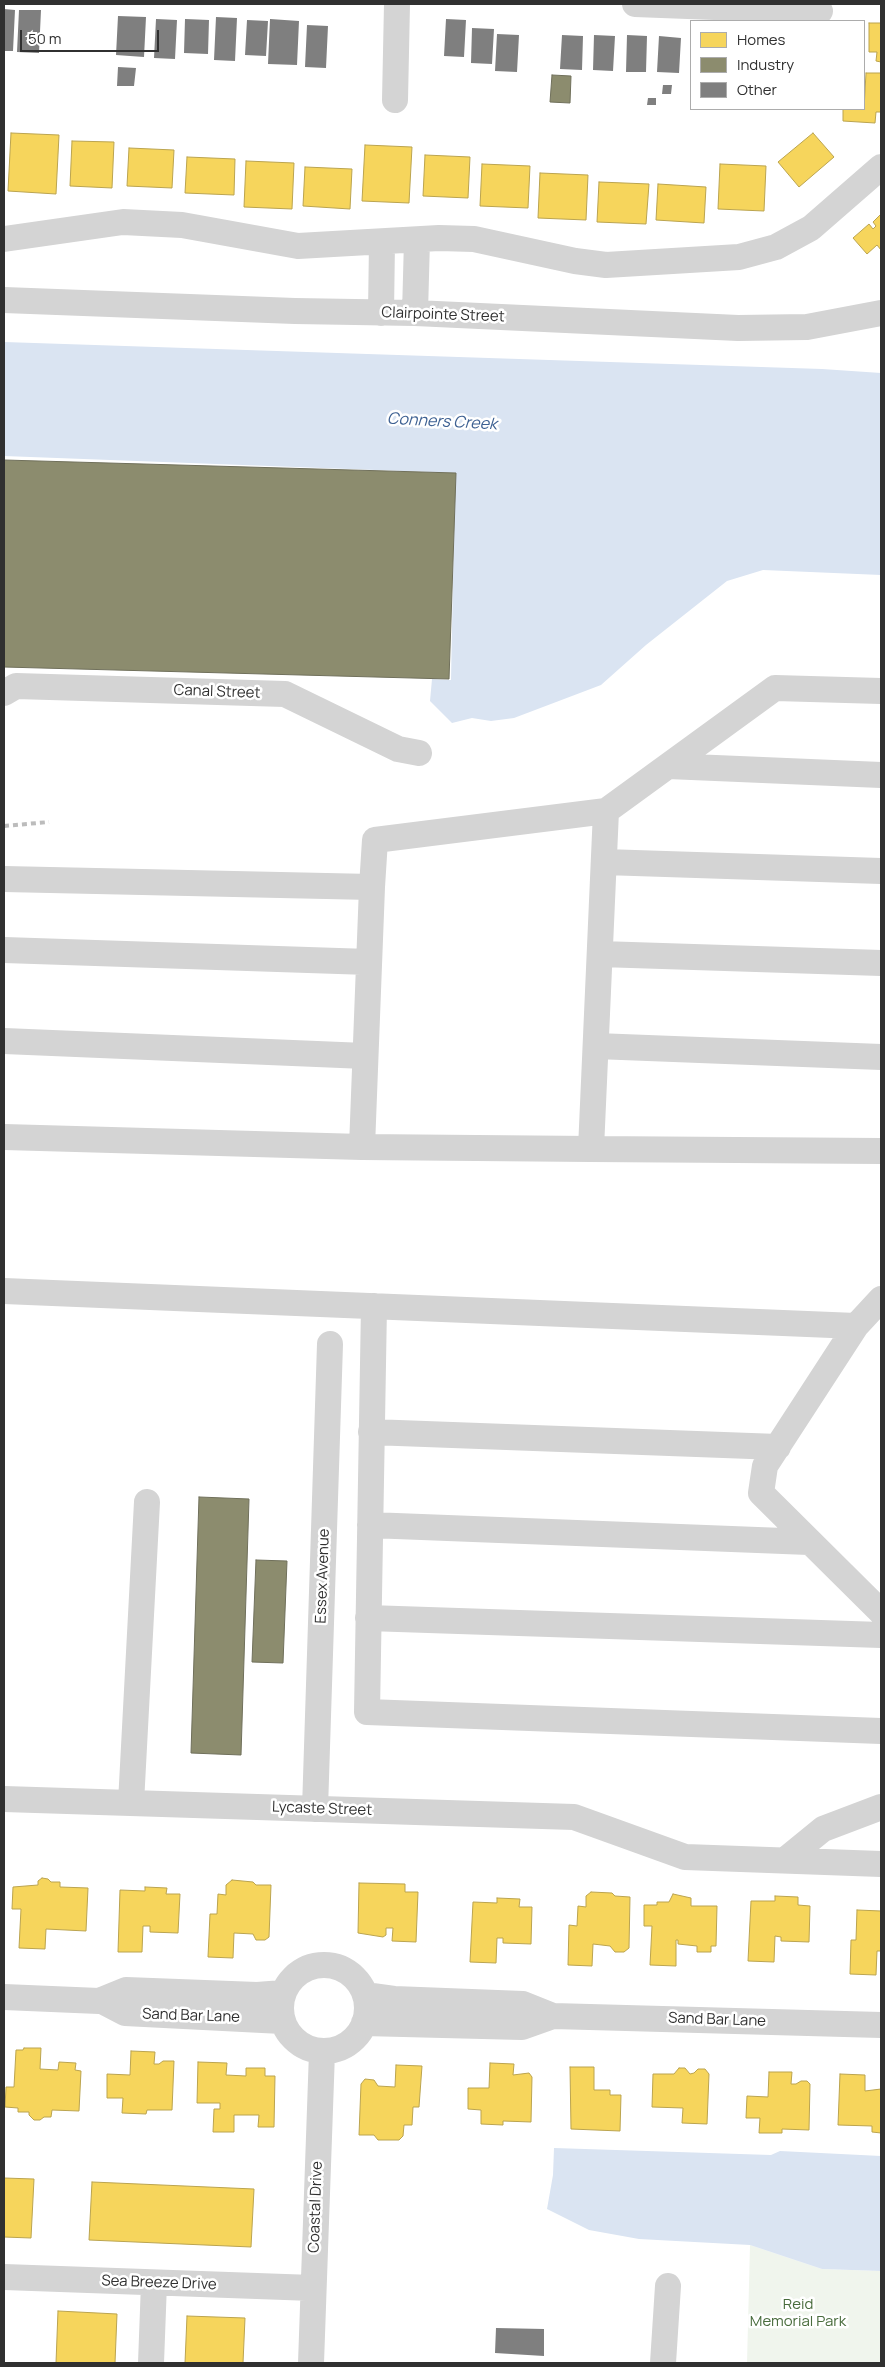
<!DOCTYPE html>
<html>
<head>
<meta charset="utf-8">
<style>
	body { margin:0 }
	#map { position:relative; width:885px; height:2367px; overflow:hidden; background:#fff; font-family:Manrope,sans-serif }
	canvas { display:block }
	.frame { position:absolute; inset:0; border:5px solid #303030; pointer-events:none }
	.legend { position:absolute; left:690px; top:20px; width:175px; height:90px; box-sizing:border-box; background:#fff; border:1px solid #acacac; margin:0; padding:6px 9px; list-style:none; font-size:15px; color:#303030 }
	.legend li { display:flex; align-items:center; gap:10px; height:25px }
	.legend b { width:25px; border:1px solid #acacac }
	.scale { position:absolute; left:20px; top:30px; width:139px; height:22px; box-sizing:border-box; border:2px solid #303030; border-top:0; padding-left:6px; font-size:15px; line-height:18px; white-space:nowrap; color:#303030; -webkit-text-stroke:4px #fff; paint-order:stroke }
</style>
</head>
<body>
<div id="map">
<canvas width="885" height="2367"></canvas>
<div class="frame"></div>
<ul class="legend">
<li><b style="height:14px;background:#f6d55c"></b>Homes</li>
<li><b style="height:14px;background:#8c8c6e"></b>Industry</li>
<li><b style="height:14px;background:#7f7f7f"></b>Other</li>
</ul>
<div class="scale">50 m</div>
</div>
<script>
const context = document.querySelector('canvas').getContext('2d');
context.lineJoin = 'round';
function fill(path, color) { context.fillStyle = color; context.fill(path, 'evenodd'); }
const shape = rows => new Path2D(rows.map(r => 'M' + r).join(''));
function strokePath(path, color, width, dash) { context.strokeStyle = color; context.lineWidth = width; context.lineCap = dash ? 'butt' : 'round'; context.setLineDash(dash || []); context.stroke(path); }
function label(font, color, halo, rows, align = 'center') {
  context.font = font + ' Manrope,sans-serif'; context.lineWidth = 5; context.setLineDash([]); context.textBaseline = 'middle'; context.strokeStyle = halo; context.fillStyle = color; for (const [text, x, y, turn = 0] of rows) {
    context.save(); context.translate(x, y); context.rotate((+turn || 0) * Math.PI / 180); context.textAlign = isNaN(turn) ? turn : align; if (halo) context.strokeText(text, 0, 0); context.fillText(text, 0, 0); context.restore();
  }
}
fill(shape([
	[750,2245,822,2269,881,2271,881,2363,747,2363]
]), '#f0f5ed');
fill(shape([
	[4,342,822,369,881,373,881,575,763,570,727,581,646,645,601,685,514,718,491,721,472,718,452,723,430,701,432,679,451,680,455,473,4,456],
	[554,2148,771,2155,780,2151,881,2156,881,2271,822,2269,750,2245,639,2239,589,2230,547,2209,553,2175]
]), '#dae4f2');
const homes = shape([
	[869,23,881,23,881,62,876,61,877,52,869,52,869,23],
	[866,73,881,73,881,112,876,112,875,123,843,121,843,109,864,109,866,73],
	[11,133,59,135,56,194,8,191,11,133],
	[813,133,834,157,799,187,778,162,813,133],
	[72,141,114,142,112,188,70,186,72,141],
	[365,145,412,147,409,203,362,201,365,145],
	[129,148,174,150,172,188,127,186,129,148],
	[425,155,470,157,468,198,423,196,425,155],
	[187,157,235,159,234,195,185,193,187,157],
	[246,161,294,163,292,209,244,207,246,161],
	[482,164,530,166,528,208,480,206,482,164],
	[720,164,766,166,764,211,718,209,720,164],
	[305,167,352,169,350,209,303,206,305,167],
	[540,173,588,175,586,220,538,218,540,173],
	[599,182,649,184,646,224,597,222,599,182],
	[658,184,706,187,704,223,656,220,658,184],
	[881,214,881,250,877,245,867,254,853,238,869,224,873,229,876,226,873,222,881,214],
	[42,1878,48,1879,51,1882,60,1882,60,1887,88,1888,86,1931,46,1929,45,1949,19,1948,21,1909,12,1909,13,1887,38,1885,38,1881,42,1878],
	[232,1880,253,1882,256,1885,271,1885,269,1937,265,1940,256,1940,253,1934,234,1933,233,1958,208,1957,210,1914,217,1914,218,1894,226,1895,226,1885,232,1880],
	[359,1883,405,1884,405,1892,418,1892,416,1942,392,1941,393,1928,386,1928,386,1935,383,1937,358,1933,359,1883],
	[145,1887,167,1888,166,1894,180,1894,178,1933,150,1932,150,1926,143,1926,142,1952,118,1952,120,1890,145,1891,145,1887],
	[591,1892,612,1893,615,1896,630,1897,629,1948,624,1952,615,1952,610,1946,593,1944,592,1966,568,1965,569,1925,577,1926,578,1906,586,1907,586,1896,591,1892],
	[673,1894,691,1898,691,1906,717,1906,716,1946,711,1946,711,1952,697,1952,697,1946,678,1944,678,1940,676,1940,676,1966,650,1965,652,1926,644,1926,644,1905,657,1905,657,1902,669,1902,673,1894],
	[775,1896,798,1897,798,1905,810,1906,809,1942,781,1941,781,1937,775,1936,774,1962,748,1961,751,1901,775,1901,775,1896],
	[497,1898,520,1899,519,1907,532,1907,531,1944,503,1943,503,1938,497,1938,496,1963,470,1962,473,1902,497,1903,497,1898],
	[857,1910,881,1911,881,1951,877,1951,876,1975,850,1974,851,1940,856,1940,857,1910],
	[24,2048,41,2048,40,2069,58,2070,59,2062,76,2063,75,2070,81,2071,79,2111,52,2110,51,2117,44,2117,40,2120,34,2120,29,2115,29,2112,18,2112,18,2108,5,2107,6,2087,14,2087,16,2050,23,2050,24,2048],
	[131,2051,155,2052,154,2064,159,2064,163,2061,174,2061,172,2110,147,2110,146,2114,122,2113,123,2098,107,2098,107,2074,130,2075,131,2051],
	[198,2062,227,2063,226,2075,246,2076,246,2068,265,2068,265,2076,275,2076,274,2127,258,2127,259,2115,234,2115,234,2132,213,2132,214,2109,220,2109,220,2103,197,2103,198,2062],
	[490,2063,514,2064,513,2075,529,2073,532,2077,531,2122,503,2121,503,2125,481,2124,481,2110,468,2109,468,2088,489,2088,490,2063],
	[396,2065,422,2066,419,2107,413,2107,412,2125,404,2125,403,2136,399,2140,378,2140,374,2135,359,2135,361,2084,365,2079,374,2080,378,2086,395,2087,396,2065],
	[570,2067,594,2067,594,2090,610,2090,610,2095,621,2095,620,2131,571,2129,570,2067],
	[679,2068,685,2068,690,2074,694,2073,698,2069,705,2069,709,2074,707,2124,682,2123,683,2108,652,2107,653,2074,674,2074,679,2068],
	[769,2072,792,2072,791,2084,796,2084,801,2081,807,2081,810,2084,809,2130,782,2129,782,2133,759,2133,760,2118,746,2118,747,2096,768,2097,769,2072],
	[840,2074,865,2075,865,2091,881,2089,881,2133,872,2132,872,2126,838,2125,840,2074],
	[4,2178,34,2179,31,2238,4,2237,4,2178],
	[92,2182,254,2189,251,2247,89,2240,92,2182],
	[58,2311,117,2314,115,2363,56,2363,58,2311],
	[187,2316,245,2318,243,2363,185,2363,187,2316]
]);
fill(homes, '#f6d55c');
strokePath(homes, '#bba44f', 1);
const industry = shape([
	[552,75,571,76,570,103,550,102,552,75],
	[4,460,456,473,449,679,4,667,4,460],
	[199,1497,249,1499,241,1755,191,1753,199,1497],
	[256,1560,287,1561,283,1663,252,1662,256,1560]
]);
fill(industry, '#8c8c6e');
strokePath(industry, '#70705b', 1);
fill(shape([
	[4,9,15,10,13,51,4,51],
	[19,10,41,10,39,53,17,52],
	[118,16,146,17,144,57,116,55],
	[216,17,237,18,235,61,214,60],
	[156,19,177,20,175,59,154,58],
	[185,19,209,20,208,54,184,53],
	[270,19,299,21,297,65,268,64],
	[446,19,466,20,464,57,444,56],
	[247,20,268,21,266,56,245,55],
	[307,25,328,26,326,68,305,67],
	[472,28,494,29,492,64,471,63],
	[497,34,519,35,517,72,495,71],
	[562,35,583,36,582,70,560,69],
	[594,35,615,36,613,71,593,70],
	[627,35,647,36,646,72,626,72],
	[659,36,681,38,679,73,657,72],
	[118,67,136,68,134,86,117,86],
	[663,85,672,85,671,94,662,94],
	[648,98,656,98,656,105,647,105],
	[496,2328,544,2329,544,2356,495,2353]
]), '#7f7f7f');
strokePath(shape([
	[635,4,820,11],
	[395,100,397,4],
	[4,239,123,222,182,225,298,246,439,238,474,239,575,261,606,265,739,257,776,247,811,228,881,167],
	[4,300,295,311,415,313,738,328,807,327,881,313],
	[381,313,382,242],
	[415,313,417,240],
	[4,693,16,686,285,694,398,749,419,753],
	[668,766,881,775],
	[606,811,591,1149,881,1151],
	[604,862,881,871],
	[4,879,372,887,375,840,606,811,775,688,881,691],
	[4,950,369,962],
	[600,954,881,963],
	[4,1041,365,1056],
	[596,1046,881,1057],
	[4,1137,362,1147,372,887],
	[362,1147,591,1149],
	[4,1291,856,1326,881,1299],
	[374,1306,367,1712,881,1731],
	[856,1326,765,1466,761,1493,881,1612],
	[371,1432,778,1447],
	[370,1525,809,1542],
	[368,1618,881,1635],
	[4,1799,574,1817,685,1857,881,1864],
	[131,1803,147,1502],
	[315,1809,330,1344],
	[785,1860,823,1829,881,1807],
	'281 2008a43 43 0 1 1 86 0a43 43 0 1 1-86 0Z',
	[365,1995,394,1999,523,2004,553,2016,881,2025],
	[4,1997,99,2001,126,1990,257,1995,283,1993],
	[102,2001,125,2013,282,2021],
	[364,2023,522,2027,553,2016],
	[4,2277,313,2288],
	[151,2363,154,2283],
	[311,2363,322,2052],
	[663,2363,668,2286]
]), '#d4d4d4', 26);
strokePath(shape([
	[4,826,49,822]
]), '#bcbcbc', 4, [5, 4]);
label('15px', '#303030', '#fff', [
	["Clairpointe Street",443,315,2],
	["Canal Street",217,692,2],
	["Essex Avenue",323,1576,-88],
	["Lycaste Street",322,1809,2],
	["Sand Bar Lane",191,2016,2],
	["Sand Bar Lane",717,2020,2],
	["Coastal Drive",316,2207,-88],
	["Sea Breeze Drive",159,2283,2]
]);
label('15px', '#496c3d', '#fff', [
	["Reid",798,2305],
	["Memorial Park",798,2322]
]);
label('italic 16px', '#3d6092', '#fff', [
	["Conners Creek",442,422,3]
]);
</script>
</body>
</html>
